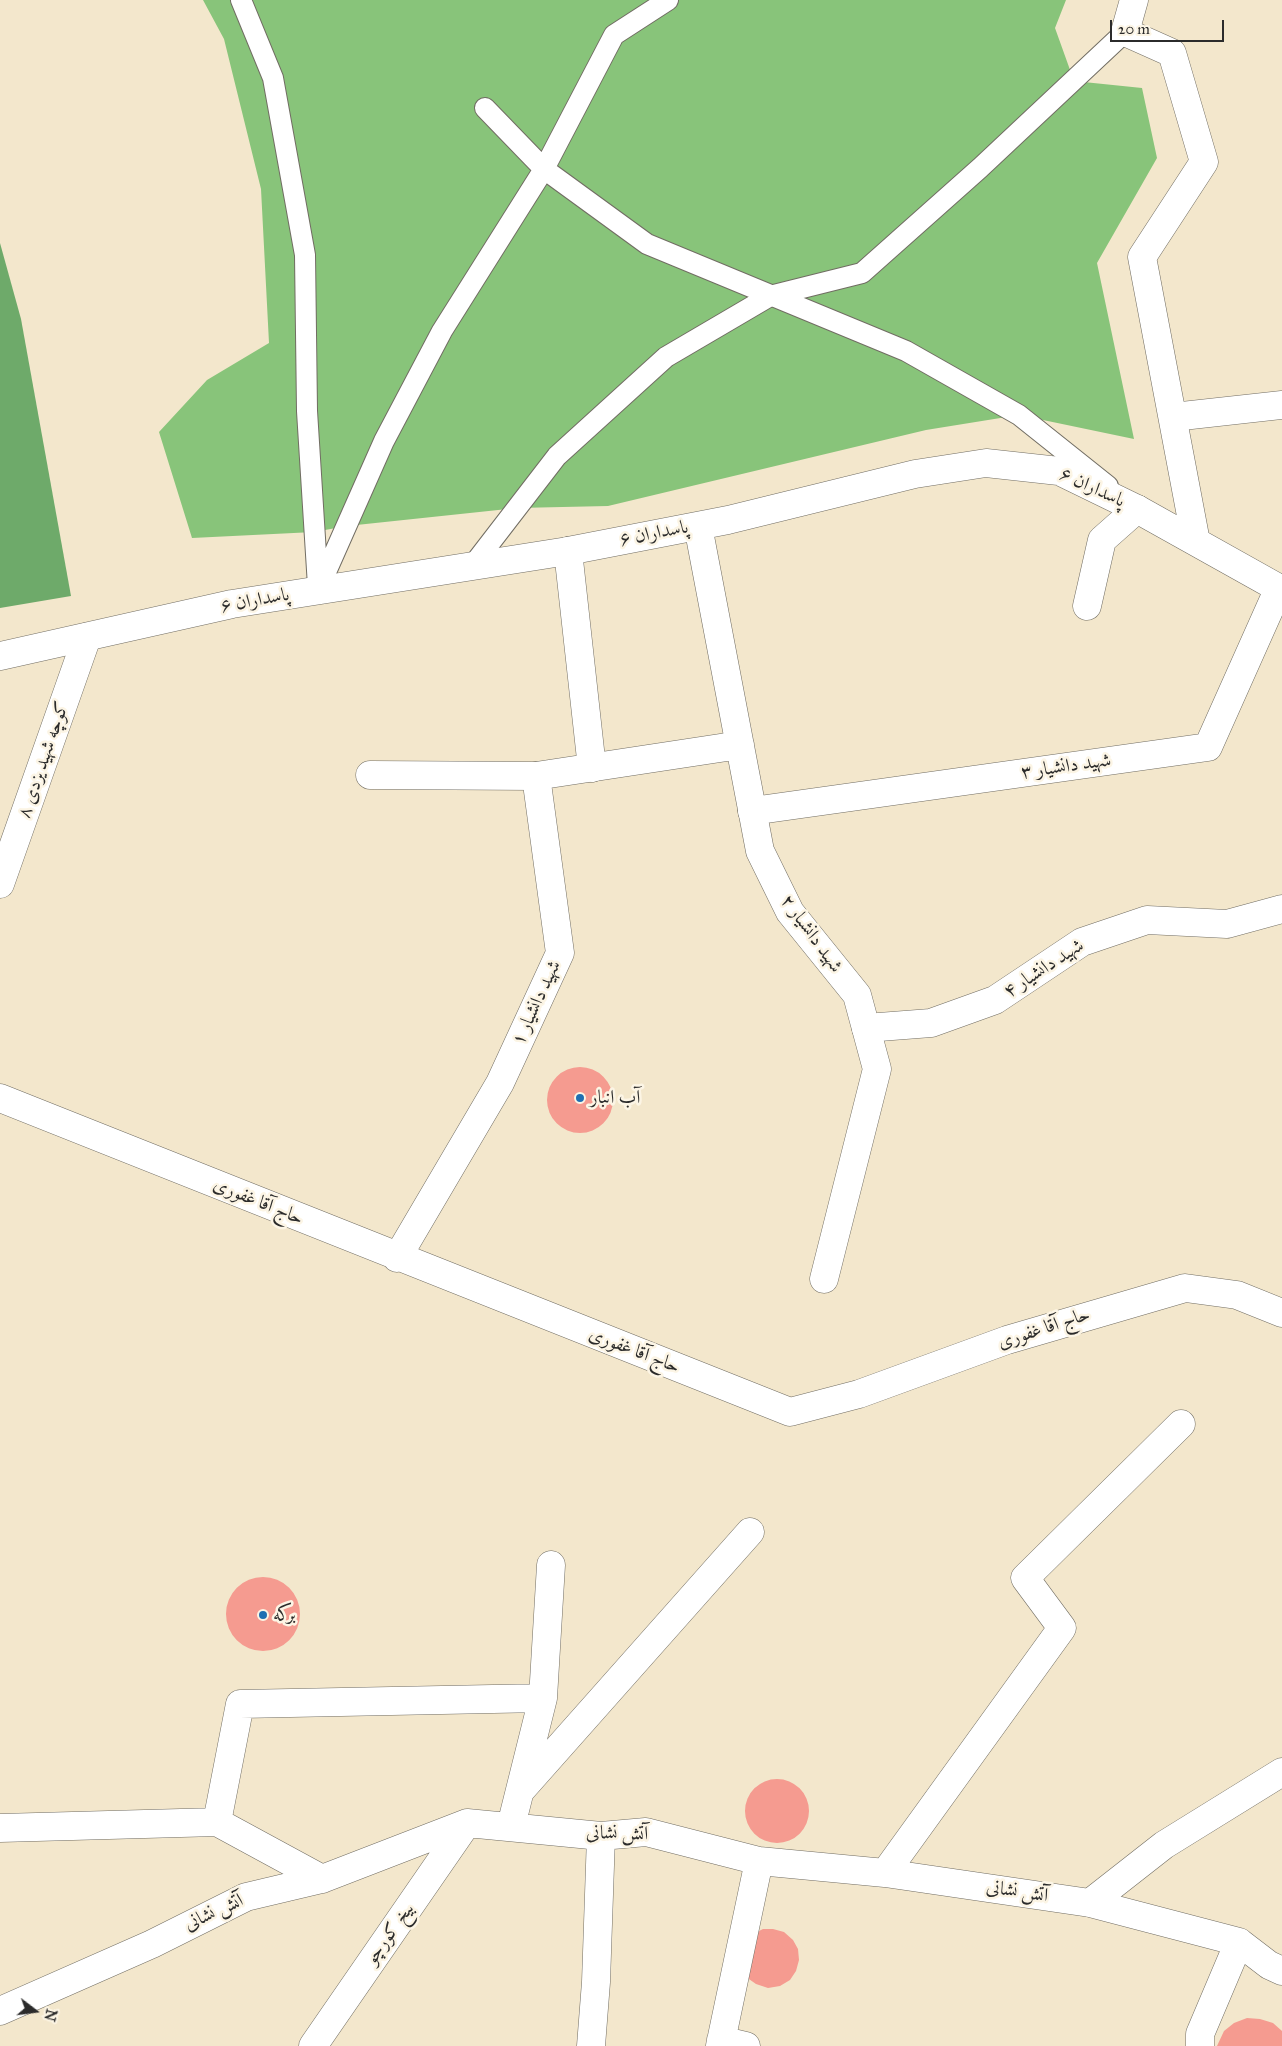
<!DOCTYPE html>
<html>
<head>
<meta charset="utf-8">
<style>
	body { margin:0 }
	#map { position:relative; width:1282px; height:2046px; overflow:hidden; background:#f3e7cc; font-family:"IM FELL Great Primer",serif }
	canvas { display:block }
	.north { position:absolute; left:10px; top:1986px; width:50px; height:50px; -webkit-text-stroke:4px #fcf5e5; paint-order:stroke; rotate:105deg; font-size:14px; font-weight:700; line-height:20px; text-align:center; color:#2b2b2b }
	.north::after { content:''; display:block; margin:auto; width:18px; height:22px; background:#2b2b2b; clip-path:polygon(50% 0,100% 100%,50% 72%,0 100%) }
	.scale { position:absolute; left:1110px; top:20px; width:114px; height:22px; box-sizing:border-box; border:2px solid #2b2b2b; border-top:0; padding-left:6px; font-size:15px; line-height:18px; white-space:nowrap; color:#2b2b2b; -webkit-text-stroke:4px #fcf5e5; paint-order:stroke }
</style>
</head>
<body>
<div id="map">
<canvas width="1282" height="2046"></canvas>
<div class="north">N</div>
<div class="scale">20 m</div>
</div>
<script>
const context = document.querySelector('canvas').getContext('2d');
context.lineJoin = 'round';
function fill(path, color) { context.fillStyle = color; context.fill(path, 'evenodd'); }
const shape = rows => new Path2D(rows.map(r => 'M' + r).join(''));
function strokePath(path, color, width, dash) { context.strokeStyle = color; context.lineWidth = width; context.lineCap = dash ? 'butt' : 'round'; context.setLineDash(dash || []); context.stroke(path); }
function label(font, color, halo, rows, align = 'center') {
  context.font = font + ' "IM FELL Great Primer",Amiri,serif'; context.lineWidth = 5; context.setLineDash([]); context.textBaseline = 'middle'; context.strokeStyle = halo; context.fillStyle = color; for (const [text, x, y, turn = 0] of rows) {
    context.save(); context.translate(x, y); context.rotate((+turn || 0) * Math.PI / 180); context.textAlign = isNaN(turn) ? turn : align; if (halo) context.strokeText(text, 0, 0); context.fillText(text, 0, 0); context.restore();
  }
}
fill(shape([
	[203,0,1066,0,1055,28,1074,81,1142,88,1157,158,1097,263,1134,439,1019,415,926,430,608,506,517,508,347,526,314,532,192,538,159,432,207,380,269,343,261,189,224,39]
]), '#88c47a');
fill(shape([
	[0,243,21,319,71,596,0,608]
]), '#6eaa6a');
fill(shape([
	'547 1100a33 33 0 1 1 66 0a33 33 0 1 1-66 0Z',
	'226 1614a37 37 0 1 1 74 0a37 37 0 1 1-74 0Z',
	'745 1811a32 32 0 1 1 64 0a32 32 0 1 1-64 0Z',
	[763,1929,773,1929,784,1932,793,1940,798,1949,799,1960,796,1971,790,1980,780,1986,768,1988,756,1984,746,1977,753,1934],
	[1247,2018,1260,2019,1273,2023,1282,2031,1282,2046,1217,2046,1224,2031,1234,2023]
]), '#f59b90');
const lane = shape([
	[241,0,273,78,305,255,307,411,318,586],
	[485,108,544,169,647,244,906,351,1019,415,1108,486],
	[473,565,557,456,666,357,770,296,862,273,980,168,1125,32],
	[318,590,384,441,442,331,544,169,614,35,668,0]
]);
const street = shape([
	[1173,417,1282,405],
	[568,551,592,768],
	[1087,606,1102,540,1137,509],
	[370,775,536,776],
	[752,811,1208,747,1279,588],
	[0,884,87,637],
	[866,1028,931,1023,995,1000,1082,942,1147,920,1227,924,1282,909],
	[543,1698,551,1565],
	[522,1789,750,1532],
	[217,1822,240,1704,543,1698,511,1826],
	[0,1828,217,1822,322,1879],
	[885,1873,1062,1628,1025,1578,1181,1424],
	[1090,1903,1164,1845,1282,1772],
	[0,2011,152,1944,246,1897,322,1879,467,1823,601,1836,646,1832,759,1861,885,1873,1090,1903,1239,1942,1269,1965,1282,1971],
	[721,2040,746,2046],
	[313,2046,467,1823],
	[591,2046,596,1982,601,1836],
	[720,2046,759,1861],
	[1200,2046,1200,2034,1239,1942]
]);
const secondary = shape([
	[1134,0,1125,32,1172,53,1204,162,1142,257,1196,542],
	[698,526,760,851,790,912,857,995,877,1069,824,1279],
	[0,656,232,604,568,551,728,520,915,474,986,463,1059,471,1137,509,1282,590],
	[0,1098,790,1412,859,1394,1007,1340,1185,1288,1237,1295,1282,1313],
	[397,1258,500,1083,560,953,536,776,740,745]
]);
strokePath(lane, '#716d63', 22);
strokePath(street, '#716d63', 29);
strokePath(secondary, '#716d63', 29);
strokePath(lane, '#fff', 20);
strokePath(street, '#fff', 28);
strokePath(secondary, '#fff', 28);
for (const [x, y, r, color] of [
	[580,1098,5,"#1f6fb2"],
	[263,1615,5,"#1f6fb2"]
]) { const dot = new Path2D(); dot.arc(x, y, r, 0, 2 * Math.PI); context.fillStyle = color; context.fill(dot); strokePath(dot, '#fcf5e5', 2); }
label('19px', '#2b2b2b', '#fcf5e5', [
	["پاسداران ۶",1092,488,25],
	["پاسداران ۶",654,534,-11],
	["پاسداران ۶",255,601,-10],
	["کوچه شهید یزدی ۸",44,760,-71],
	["شهید دانشیار ۳",1066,767,-8],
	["شهید دانشیار ۲",811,934,54],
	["شهید دانشیار ۴",1044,969,-33],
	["شهید دانشیار ۱",537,1003,-65],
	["حاج آقا غفوری",258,1202,22],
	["حاج آقا غفوری",1044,1329,-18],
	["حاج آقا غفوری",634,1351,21],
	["آتش نشانی",617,1834,1],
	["آتش نشانی",1017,1892,8],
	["آتش نشانی",214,1913,-25],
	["بیخ کورچو",390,1934,-55]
]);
label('19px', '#2b2b2b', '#fcf5e5', [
	["آب انبار",590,1098],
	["برکه",273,1615]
], 'left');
</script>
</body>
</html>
